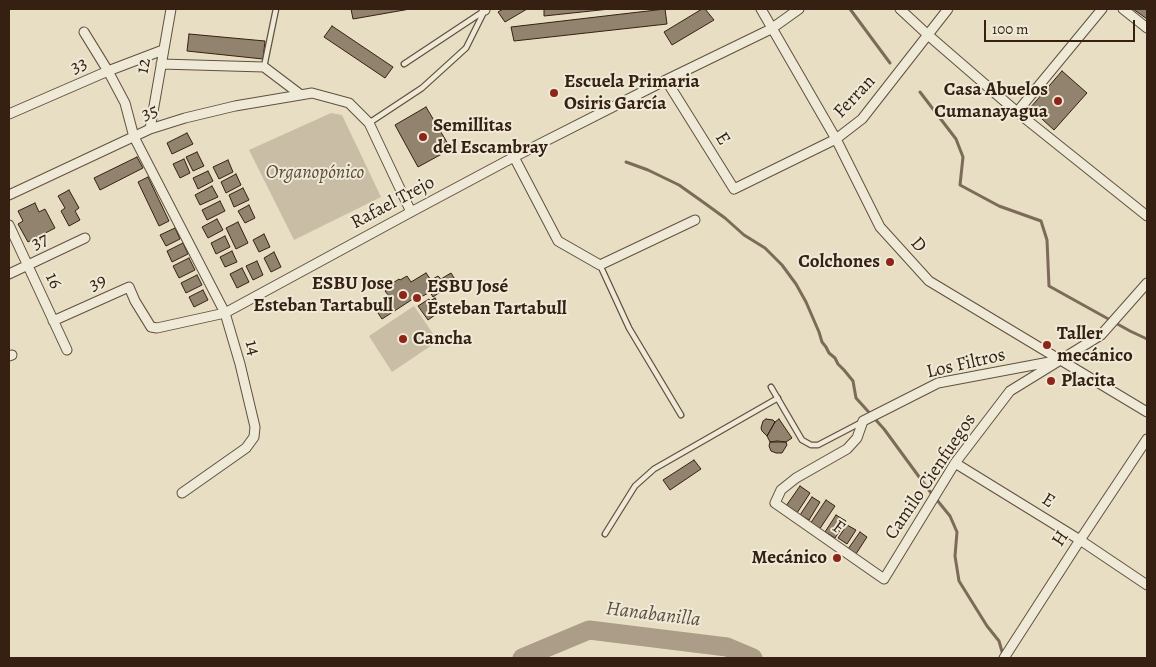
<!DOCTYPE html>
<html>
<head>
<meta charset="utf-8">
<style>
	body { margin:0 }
	#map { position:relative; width:1156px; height:667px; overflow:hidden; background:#e7dec3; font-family:Alegreya,serif }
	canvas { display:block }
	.frame { position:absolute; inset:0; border:10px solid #362012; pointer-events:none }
	.scale { position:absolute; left:984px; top:20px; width:151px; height:22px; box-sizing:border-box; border:2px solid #362012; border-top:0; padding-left:6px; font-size:15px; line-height:18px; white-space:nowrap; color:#362012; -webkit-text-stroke:4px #efead8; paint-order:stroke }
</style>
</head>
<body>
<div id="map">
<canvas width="1156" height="667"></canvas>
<div class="frame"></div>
<div class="scale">100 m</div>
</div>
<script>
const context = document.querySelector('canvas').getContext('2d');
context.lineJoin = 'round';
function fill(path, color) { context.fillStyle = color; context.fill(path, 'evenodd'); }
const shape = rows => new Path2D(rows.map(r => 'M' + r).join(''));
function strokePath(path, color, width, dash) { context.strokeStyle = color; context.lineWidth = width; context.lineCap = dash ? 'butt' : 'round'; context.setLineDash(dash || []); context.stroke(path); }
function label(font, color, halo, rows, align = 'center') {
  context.font = font + ' Alegreya,serif'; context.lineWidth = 4; context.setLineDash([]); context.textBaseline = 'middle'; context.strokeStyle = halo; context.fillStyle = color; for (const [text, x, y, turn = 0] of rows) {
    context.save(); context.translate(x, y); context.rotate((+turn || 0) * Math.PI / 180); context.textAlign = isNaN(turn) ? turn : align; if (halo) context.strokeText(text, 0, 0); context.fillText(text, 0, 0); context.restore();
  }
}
fill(shape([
	[331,113,342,115,381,197,294,240,249,150],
	[414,306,438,341,392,372,369,336]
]), '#c9bea5');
strokePath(shape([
	[850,9,890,63],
	[920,92,956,139,963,157,960,185,999,206,1041,221,1047,240,1049,286,1130,331,1147,339],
	[626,162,648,170,679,185,703,202,725,218,744,235,765,248,782,265,796,284,806,302,819,332,822,342,826,347,829,353,835,358,838,364,844,370,853,381,856,398,884,429,928,489,950,516,957,532,955,556,959,581,987,626,999,641,1003,655]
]), '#7c6b58', 3);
strokePath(shape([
	[522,658,589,630,727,647,753,658]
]), '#ab9d87', 19);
const building = shape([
	[351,9,410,9,353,19,351,9],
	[503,9,527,9,505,22,498,12,503,9],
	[544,9,610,9,544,16,544,9],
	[665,9,667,24,514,41,511,27,665,9],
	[702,9,705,9,714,20,672,45,664,32,702,9],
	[1133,9,1147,9,1147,19,1133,9],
	[332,26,393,67,385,78,324,37,332,26],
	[189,34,265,41,263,59,187,51,189,34],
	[1062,71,1087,93,1054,130,1030,108,1062,71],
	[426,107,451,149,418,167,395,125,426,107],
	[187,133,193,144,172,154,167,143,187,133],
	[197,152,204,166,193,171,186,157,197,152],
	[137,157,143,168,100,190,94,178,137,157],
	[184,159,190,173,180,178,173,164,184,159],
	[228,160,233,172,219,179,213,167,228,160],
	[208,171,213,181,198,189,193,178,208,171],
	[236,174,241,185,226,193,221,182,236,174],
	[148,177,169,221,159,226,138,182,148,177],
	[212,186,218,197,200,205,195,195,212,186],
	[243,188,249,200,234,207,229,195,243,188],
	[69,190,79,208,75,211,80,220,69,226,61,211,65,208,58,196,69,190],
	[220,201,225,211,207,220,202,210,220,201],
	[35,203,39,212,45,209,55,228,28,242,18,224,23,221,18,211,35,203],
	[249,205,255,218,245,223,238,211,249,205],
	[217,219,223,230,208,238,202,227,217,219],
	[238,222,248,243,236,249,226,228,238,222],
	[175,228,180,239,166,246,160,235,175,228],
	[264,234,270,247,259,252,253,240,264,234],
	[225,236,230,247,216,254,211,243,225,236],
	[183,243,188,254,172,262,167,251,183,243],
	[232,251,237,262,225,267,220,257,232,251],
	[274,252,281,267,271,272,264,258,274,252],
	[189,258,195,270,179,278,173,266,189,258],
	[257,261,263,275,253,280,246,266,257,261],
	[242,268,249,282,237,288,230,274,242,268],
	[426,273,431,280,438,276,441,279,451,273,456,281,433,297,430,292,421,297,419,295,382,319,376,310,384,304,382,301,389,296,385,291,394,285,393,283,399,279,400,280,407,276,411,282,426,273],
	[197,275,202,285,186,293,181,283,197,275],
	[203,290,208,300,194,307,189,297,203,290],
	[435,298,442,310,428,320,418,306,429,299,430,301,435,298],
	[766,419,773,420,775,422,767,436,762,431,761,428,763,421,766,419],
	[779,419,792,438,786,442,770,442,767,436,775,422,779,419],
	[777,441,786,442,787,445,782,453,776,453,771,451,769,446,770,442,777,441],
	[694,460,701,469,670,490,663,480,694,460],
	[800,486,810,493,797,513,786,506,800,486],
	[812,497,820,502,809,520,800,515,812,497],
	[826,500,835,506,819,530,810,524,826,500],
	[836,515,846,521,835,538,825,532,836,515],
	[847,525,856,530,847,544,838,538,847,525],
	[860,532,867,537,856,554,848,549,860,532]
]);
fill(building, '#92836e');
strokePath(building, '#362012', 1);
const lane = shape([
	[404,64,484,11],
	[264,67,276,9],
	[369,123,422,88,466,48,485,10],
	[600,265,629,328,681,415],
	[771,387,802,440,811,445,818,445,862,422],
	[605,534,635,486,654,469,778,398]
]);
const street = shape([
	[484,9,485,10],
	[761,9,836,139,880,227,929,281,1147,412],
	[900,9,928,35,1017,112,1147,216],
	[1123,9,1147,28],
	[84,32,108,71,125,103,134,137,225,313,240,364,255,427,254,437,246,448,182,493],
	[161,64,264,67,301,95],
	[666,80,734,189,836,139,862,119,948,9],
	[1017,112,1102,9],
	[9,114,108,71,163,50],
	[150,129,171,9],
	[514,157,558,241,600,265,695,220],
	[9,195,150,129,185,118,235,106,312,93,349,103,369,123,411,212],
	[9,225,67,350],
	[9,274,85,238],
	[53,321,129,287,135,301,151,327,157,328,225,313,411,212,514,157,666,80,771,29,799,9],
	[9,356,12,355],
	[1060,360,938,383,863,421,857,438,847,449,796,478,781,490,775,503,884,579,955,463,1010,391,1101,335,1147,283],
	[955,463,1080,540,1147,585],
	[1004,658,1080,540,1147,439]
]);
strokePath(lane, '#62503e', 7);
strokePath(street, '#62503e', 11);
strokePath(lane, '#efead8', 4.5);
strokePath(street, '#efead8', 9);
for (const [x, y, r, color] of [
	[554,93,5,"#8f2418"],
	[1058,101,5,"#8f2418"],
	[423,137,5,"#8f2418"],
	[890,262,5,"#8f2418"],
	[403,295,5,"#8f2418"],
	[417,298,5,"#8f2418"],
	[403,339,5,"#8f2418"],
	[1047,345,5,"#8f2418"],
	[1051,381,5,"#8f2418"],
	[837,558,5,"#8f2418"]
]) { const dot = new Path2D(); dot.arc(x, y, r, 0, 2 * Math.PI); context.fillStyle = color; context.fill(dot); strokePath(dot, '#efead8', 2); }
label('19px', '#362012', '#efead8', [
	["33",79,66,-24],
	["12",144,66,-80],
	["Ferran",855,97,-47],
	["35",150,113,-20],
	["E",722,139,58],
	["Rafael Trejo",393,203,-28],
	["37",40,242,-25],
	["D",918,245,48],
	["16",53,281,65],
	["39",98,283,-24],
	["14",252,348,74],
	["Los Filtros",966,364,-13],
	["Camilo Cienfuegos",931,477,-56],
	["E",1048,501,32],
	["F",838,528,35],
	["H",1061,539,-57]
]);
label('bold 19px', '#362012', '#efead8', [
	["Escuela Primaria",564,82],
	["Osiris García",564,104],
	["Casa Abuelos",1048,90,"right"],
	["Cumanayagua",1048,112,"right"],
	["Semillitas",433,126],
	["del Escambray",433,148],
	["Colchones",880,262,"right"],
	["ESBU Jose",393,284,"right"],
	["Esteban Tartabull",393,306,"right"],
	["ESBU José",427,287],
	["Esteban Tartabull",427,309],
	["Taller",1057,334],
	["mecánico",1057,356],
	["Cancha",413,339],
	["Placita",1061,381],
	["Mecánico",827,558,"right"]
], 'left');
label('italic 19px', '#5b4837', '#efead8', [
	["Organopónico",315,173]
]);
label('italic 20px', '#5f4c3b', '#efead8', [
	["Hanabanilla",653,615,7]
]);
</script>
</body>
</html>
